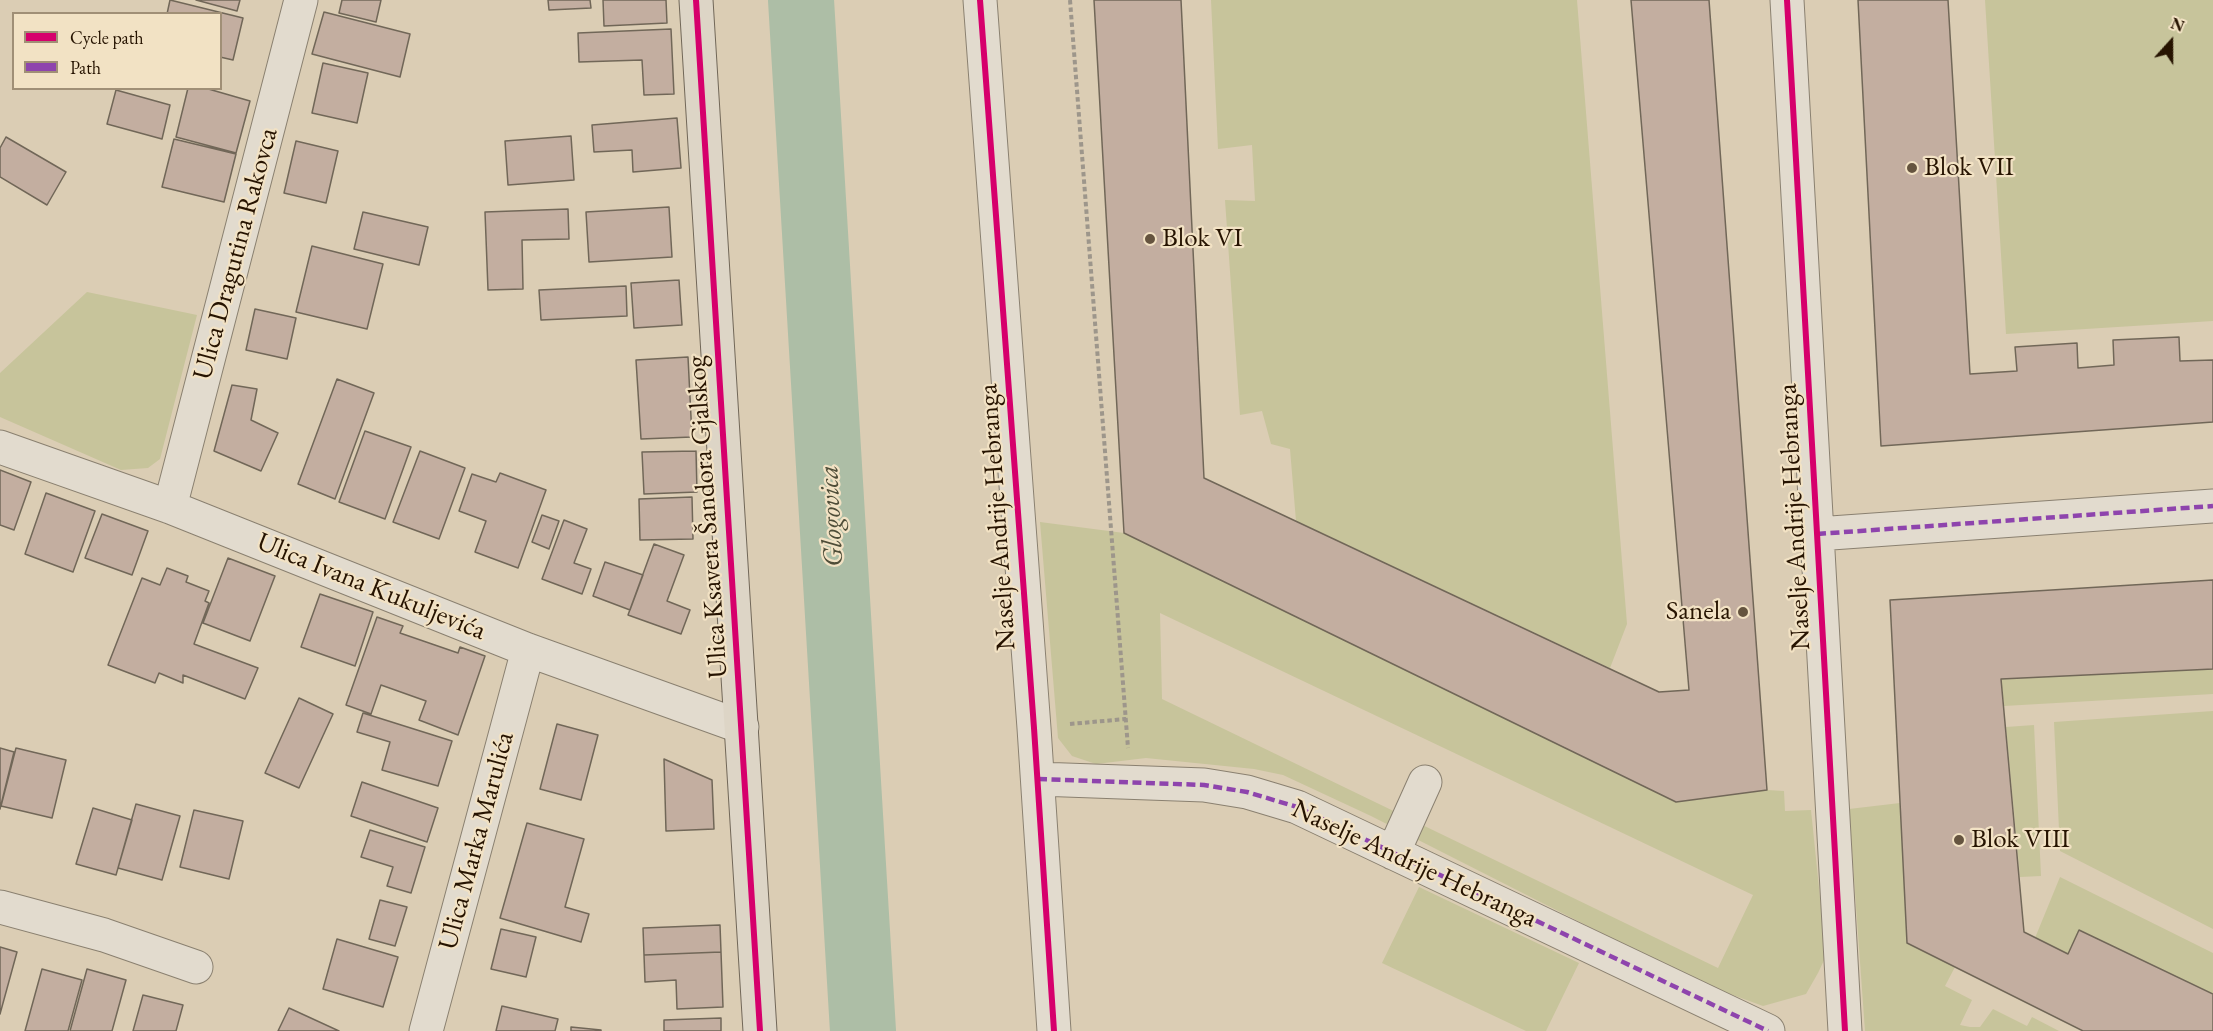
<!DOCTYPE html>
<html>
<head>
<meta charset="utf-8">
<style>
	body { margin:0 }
	#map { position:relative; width:2213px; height:1031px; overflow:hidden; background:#dbcdb4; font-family:"EB Garamond",serif }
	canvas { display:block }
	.legend { position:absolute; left:12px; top:12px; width:210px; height:78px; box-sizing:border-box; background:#f2e2c4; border:2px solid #a08f76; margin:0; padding:8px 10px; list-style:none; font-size:18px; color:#261300 }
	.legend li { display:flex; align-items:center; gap:12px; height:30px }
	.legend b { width:30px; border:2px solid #a08f76 }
	.north { position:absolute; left:2141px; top:12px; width:60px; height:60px; -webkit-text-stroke:4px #f2e2c4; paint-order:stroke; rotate:21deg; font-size:16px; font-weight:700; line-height:24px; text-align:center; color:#261300 }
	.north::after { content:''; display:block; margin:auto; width:21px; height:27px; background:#261300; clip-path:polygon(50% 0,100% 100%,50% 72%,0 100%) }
</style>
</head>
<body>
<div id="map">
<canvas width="2213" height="1031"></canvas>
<ul class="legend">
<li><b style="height:8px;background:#d6006c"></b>Cycle path</li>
<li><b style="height:8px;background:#8e44ad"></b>Path</li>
</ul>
<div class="north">N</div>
</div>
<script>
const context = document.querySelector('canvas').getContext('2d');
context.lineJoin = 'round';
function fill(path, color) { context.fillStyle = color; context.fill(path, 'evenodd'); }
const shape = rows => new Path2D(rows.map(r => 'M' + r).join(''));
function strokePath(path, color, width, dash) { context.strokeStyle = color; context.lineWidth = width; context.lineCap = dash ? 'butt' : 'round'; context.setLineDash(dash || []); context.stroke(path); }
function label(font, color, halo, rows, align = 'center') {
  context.font = font + ' "EB Garamond",serif'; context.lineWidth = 4.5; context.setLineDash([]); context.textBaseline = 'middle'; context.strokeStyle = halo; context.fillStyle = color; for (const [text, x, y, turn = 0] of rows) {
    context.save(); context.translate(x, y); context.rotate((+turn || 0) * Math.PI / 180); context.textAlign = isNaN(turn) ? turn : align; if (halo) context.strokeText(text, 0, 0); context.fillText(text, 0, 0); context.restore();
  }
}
fill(shape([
	[1211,0,1577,0,1627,624,1610,668,1296,521,1290,449,1271,444,1262,411,1240,415,1225,200,1255,201,1252,145,1218,149],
	[1985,0,2213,0,2213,321,2006,334],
	[87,292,197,315,160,459,148,468,121,470,0,417,0,373],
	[1040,522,1124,533,1676,802,1767,790,1784,791,1785,811,1811,810,1826,956,1818,973,1806,994,1763,1006,1700,983,1371,816,1283,775,1254,769,1146,758,1096,764,1072,756,1058,738],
	[1160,613,1753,895,1718,968,1162,699],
	[2213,669,2213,694,2004,706,2001,679],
	[2213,711,2213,929,2060,851,2054,722],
	[2034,725,2041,876,2020,877,2006,727],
	[1900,803,1955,967,1945,986,1972,1000,1960,1025,1970,1027,1980,1027,1993,1009,2027,1026,2032,1017,2059,1031,1865,1031,1849,809],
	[2060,877,2213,953,2213,994,2080,930,2068,954,2035,938],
	[1419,887,1579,963,1546,1031,1526,1031,1382,963]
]), '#c7c49b');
strokePath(shape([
	[801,0,863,1031]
]), '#adbea6', 66);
const building = shape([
	[170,0,243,18,233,60,220,57,220,14,167,14,170,0],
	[196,0,240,0,237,11,196,0],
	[342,0,381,0,376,22,339,13,342,0],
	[548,0,590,0,591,8,549,10,548,0],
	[603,0,666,0,667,23,604,26,603,0],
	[1094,0,1181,0,1204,478,1659,692,1689,690,1631,0,1709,0,1767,790,1676,802,1124,533,1094,0],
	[1858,0,1948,0,1970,374,2017,371,2015,347,2077,343,2078,368,2114,365,2113,340,2179,337,2180,361,2213,360,2213,422,1881,446,1858,0],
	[324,12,410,34,400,77,312,54,324,12],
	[671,29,674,94,644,95,642,60,579,62,578,33,671,29],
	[323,63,368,73,357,123,312,113,323,63],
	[188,88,205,88,250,101,236,153,176,137,188,88],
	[116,90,170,105,162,139,107,124,116,90],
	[677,118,681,168,633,172,632,150,594,152,592,125,677,118],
	[571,136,574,180,508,185,505,141,571,136],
	[6,137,66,172,47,205,0,177,0,148,6,137],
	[174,139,236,154,224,202,162,187,174,139],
	[296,141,338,151,326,203,284,193,296,141],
	[669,207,672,257,589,262,586,212,669,207],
	[568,209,569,239,522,240,523,289,488,290,485,212,568,209],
	[363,212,428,227,419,265,354,249,363,212],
	[312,246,383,264,367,329,296,312,312,246],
	[679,280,682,325,634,328,631,283,679,280],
	[626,286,627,316,541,320,539,290,626,286],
	[255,309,296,318,287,359,246,350,255,309],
	[688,357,692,437,641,439,636,360,688,357],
	[337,379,374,393,335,499,298,484,337,379],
	[232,385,257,389,251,420,278,433,261,471,214,451,232,385],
	[365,431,411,447,385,519,339,502,365,431],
	[420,451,465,468,439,539,393,522,420,451],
	[696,451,697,492,644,494,642,452,696,451],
	[0,470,31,482,14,530,0,525,0,470],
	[500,473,546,490,518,568,475,552,486,521,459,511,472,474,496,482,500,473],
	[46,493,95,511,73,572,25,554,46,493],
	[692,497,693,539,640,540,639,499,692,497],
	[102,514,148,531,132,575,85,558,102,514],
	[542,515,559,521,549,549,532,542,542,515],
	[564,520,587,529,574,563,591,569,582,594,542,579,564,520],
	[654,544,684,555,667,601,690,610,681,634,628,615,654,544],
	[228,558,275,576,250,641,203,623,228,558],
	[605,562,643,575,630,610,593,596,605,562],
	[167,568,188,576,186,582,209,591,205,601,209,603,194,644,258,668,245,699,183,675,183,683,159,673,155,683,108,665,142,578,160,585,167,568],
	[2213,580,2213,669,2001,679,2024,932,2068,954,2079,930,2213,994,2213,1031,2083,1031,1907,943,1890,600,2213,580],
	[320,594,373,612,355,666,301,647,320,594],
	[377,617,403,626,400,633,458,653,460,647,485,656,458,735,419,720,426,701,381,685,371,714,346,705,377,617],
	[299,698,333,714,299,788,265,773,299,698],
	[363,713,452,741,438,786,382,770,390,742,357,732,363,713],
	[557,724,598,735,581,800,540,789,557,724],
	[0,748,14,752,0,809,0,748],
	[16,748,66,760,52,818,1,806,16,748],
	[664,759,712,780,714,829,666,831,664,759],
	[362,782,438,808,427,842,351,816,362,782],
	[136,804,180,816,162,880,118,868,136,804],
	[93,808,132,820,116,875,76,864,93,808],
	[194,810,243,821,229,879,180,867,194,810],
	[527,823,584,839,565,907,589,914,581,942,500,918,527,823],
	[370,830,425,847,411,893,387,886,393,867,361,857,370,830],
	[380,900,407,907,395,946,369,939,380,900],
	[720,925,721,952,644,955,643,928,720,925],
	[501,929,536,937,526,977,491,969,501,929],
	[337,939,398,957,383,1007,323,989,337,939],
	[0,947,17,952,0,1014,0,947],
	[721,952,723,1007,677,1009,676,980,645,982,644,955,721,952],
	[42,969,82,980,68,1031,25,1031,42,969],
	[87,969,126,980,112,1031,70,1031,87,969],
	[143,995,183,1005,176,1031,133,1031,143,995],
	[502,1006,558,1019,555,1031,496,1031,502,1006],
	[289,1008,339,1031,278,1031,289,1008],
	[721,1018,721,1031,664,1031,664,1020,721,1018],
	[571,1027,601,1030,601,1031,571,1031,571,1027]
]);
fill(building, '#c3aea0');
strokePath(building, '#716758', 1.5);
const minor = shape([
	[980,0,1034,728,1054,1031],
	[1787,0,1845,1031],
	[0,447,170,507,528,650,742,727],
	[170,507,301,0],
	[1817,534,2213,506],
	[1038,779,1204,785,1247,792,1297,807,1768,1031],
	[1393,853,1425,782],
	[0,907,104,935,196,967],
	[426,1031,528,650]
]);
const major = shape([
	[696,0,760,1031]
]);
strokePath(minor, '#8a8070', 35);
strokePath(major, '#716758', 35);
strokePath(shape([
	[1070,0,1128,748],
	[1070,724,1126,719]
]), '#9d968b', 4, [4.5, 3]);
strokePath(minor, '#e2dbce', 33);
strokePath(major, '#ddd5c6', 33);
strokePath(shape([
	[1817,534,2213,506],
	[1038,779,1204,785,1247,792,1297,807,1768,1031]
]), '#8e44ad', 4.5, [9, 4.5]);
strokePath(shape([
	[696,0,760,1031],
	[980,0,1034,728,1054,1031],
	[1787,0,1845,1031]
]), '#d6006c', 6);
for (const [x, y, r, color] of [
	[1912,168,6,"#65543f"],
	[1150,239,6,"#65543f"],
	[1743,612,6,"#65543f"],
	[1959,840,6,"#65543f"]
]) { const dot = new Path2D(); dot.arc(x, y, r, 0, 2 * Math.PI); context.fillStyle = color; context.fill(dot); strokePath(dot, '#f2e2c4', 2); }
label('27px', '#261300', '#f2e2c4', [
	["Blok VII",1924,168],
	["Blok VI",1162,239],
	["Sanela",1731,612,"right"],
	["Blok VIII",1971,840]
], 'left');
label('27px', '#261300', '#f2e2c4', [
	["Ulica Dragutina Rakovca",236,254,-75],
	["Ulica Ksavera Šandora Gjalskog",708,517,-94],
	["Naselje Andrije Hebranga",998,517,-94],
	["Naselje Andrije Hebranga",1795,517,-93],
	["Ulica Ivana Kukuljevića",371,587,22],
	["Ulica Marka Marulića",477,841,-75],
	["Naselje Andrije Hebranga",1414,864,25]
]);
label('italic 28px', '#4e4d38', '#f2e2c4', [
	["Glogovica",832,516,-93]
]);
</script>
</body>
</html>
